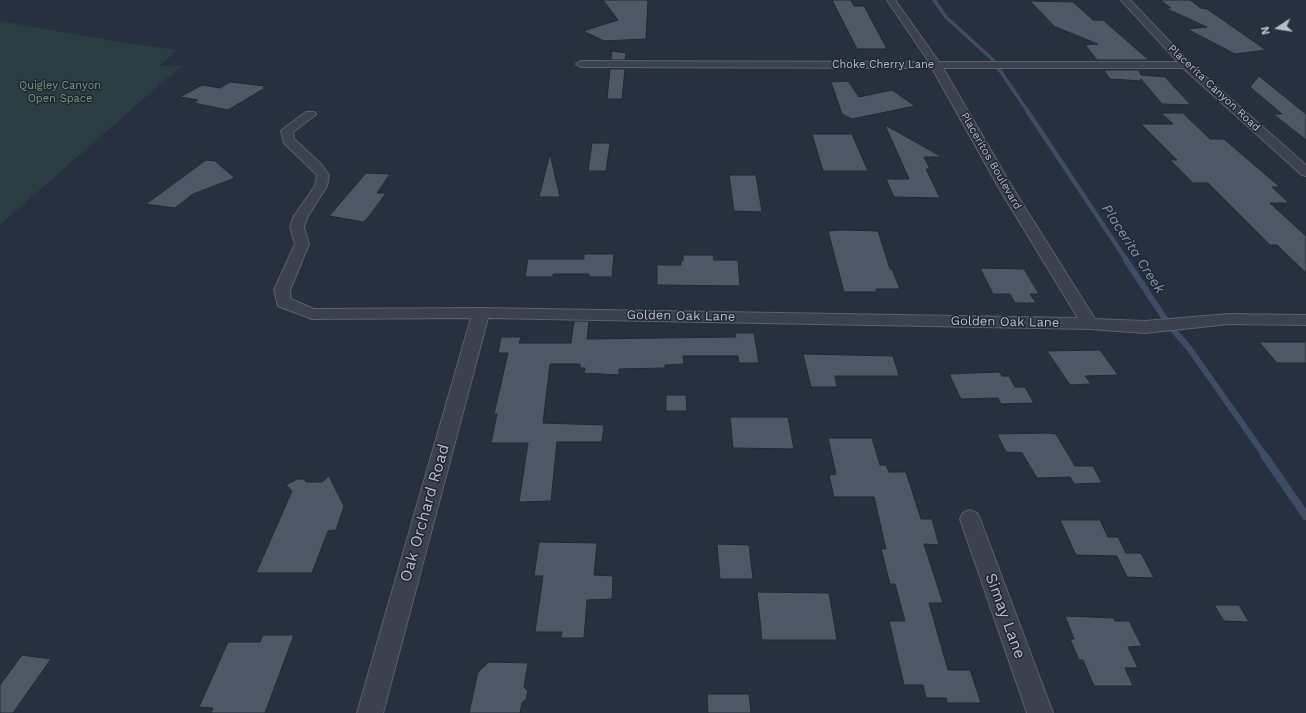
<!DOCTYPE html>
<html>
<head>
<meta charset="utf-8">
<style>
	body { margin:0 }
	#map { position:relative; width:1306px; height:713px; overflow:hidden; background:#27303e; font-family:"Work Sans",sans-serif }
	canvas { display:block }
	.north { position:absolute; left:1258px; top:8px; width:40px; height:40px; -webkit-text-stroke:3px #202733; paint-order:stroke; rotate:258deg; font-size:11px; font-weight:700; line-height:16px; text-align:center; color:#b7bdc9 }
	.north::after { content:''; display:block; margin:auto; width:14px; height:18px; background:#b7bdc9; clip-path:polygon(50% 0,100% 100%,50% 72%,0 100%) }
</style>
</head>
<body>
<div id="map">
<canvas width="1306" height="713"></canvas>
<div class="north">N</div>
</div>
<script>
const context = document.querySelector('canvas').getContext('2d');
context.lineJoin = 'round';
function fill(path, color) { context.fillStyle = color; context.fill(path, 'evenodd'); }
const shape = rows => new Path2D(rows.map(r => 'M' + r).join(''));
function strokePath(path, color, width, dash) { context.strokeStyle = color; context.lineWidth = width; context.lineCap = dash ? 'butt' : 'round'; context.setLineDash(dash || []); context.stroke(path); }
function label(font, color, halo, rows, align = 'center') {
  context.font = font + ' "Work Sans",sans-serif'; context.lineWidth = 3; context.setLineDash([]); context.textBaseline = 'middle'; context.strokeStyle = halo; context.fillStyle = color; for (const [text, x, y, turn = 0] of rows) {
    context.save(); context.translate(x, y); context.rotate((+turn || 0) * Math.PI / 180); context.textAlign = isNaN(turn) ? turn : align; if (halo) context.strokeText(text, 0, 0); context.fillText(text, 0, 0); context.restore();
  }
}
fill(shape([
	[0,21,120,42,178,50,159,66,181,66,0,225]
]), '#2a3d40');
strokePath(shape([
	[934,0,946,17,992,59,1029,113]
]), '#3e4d65', 3.5);
strokePath(shape([
	[1028,112,1127,261]
]), '#3e4d65', 4.5);
strokePath(shape([
	[1126,260,1169,325,1189,348,1265,456]
]), '#3e4d65', 6);
strokePath(shape([
	[1264,455,1306,516]
]), '#3e4d65', 8);
const building = shape([
	[603,0,648,0,646,39,604,41,583,31,618,20,603,0],
	[832,0,851,0,854,6,864,6,887,49,857,49,832,0],
	[1160,0,1190,0,1201,8,1207,9,1266,50,1235,54,1187,29,1207,27,1165,8,1171,8,1160,0],
	[1030,1,1073,2,1093,20,1103,20,1149,60,1097,60,1085,45,1098,44,1053,26,1054,26,1030,1],
	[612,51,626,53,625,60,611,60,612,51],
	[610,69,625,69,622,99,607,99,610,69],
	[1104,70,1139,70,1141,75,1165,77,1191,105,1162,104,1141,79,1142,81,1110,79,1104,70],
	[1259,76,1306,114,1306,140,1273,114,1282,114,1250,87,1259,76],
	[848,81,859,97,892,90,915,106,852,119,842,114,831,82,848,81],
	[230,82,265,86,263,88,265,88,228,110,194,103,198,100,180,97,202,85,220,88,230,82],
	[1161,113,1183,113,1210,139,1224,139,1280,187,1272,187,1289,203,1270,203,1306,236,1306,273,1277,245,1270,245,1208,183,1193,183,1170,160,1177,160,1141,124,1173,124,1161,113],
	[885,125,942,157,924,157,930,169,926,169,940,198,894,197,886,179,909,179,885,125],
	[812,134,852,134,868,171,823,171,812,134],
	[592,143,610,143,606,171,588,171,592,143],
	[550,154,560,197,539,197,550,154],
	[206,160,215,161,235,178,193,194,175,208,146,204,206,160],
	[366,173,390,174,377,193,386,193,370,215,364,222,329,216,366,173],
	[729,175,756,175,762,212,734,211,729,175],
	[841,230,878,231,890,269,892,269,900,289,876,289,877,292,844,292,828,231,841,230],
	[584,254,614,254,612,277,589,277,589,274,553,274,553,277,525,277,528,259,584,259,584,254],
	[683,255,713,255,714,260,738,260,740,286,657,285,657,265,681,265,681,261,683,261,683,255],
	[980,268,1024,269,1039,294,1030,294,1036,303,1015,303,1010,294,993,294,980,268],
	[574,321,589,321,587,339,736,337,735,333,754,333,759,363,739,363,738,356,683,356,684,364,665,365,665,368,619,369,619,375,584,373,585,368,580,368,580,364,550,364,543,423,604,425,602,442,557,442,551,501,519,502,528,443,491,443,497,414,494,414,508,353,498,353,501,337,521,337,519,343,571,343,574,321],
	[1259,342,1306,342,1306,363,1277,363,1259,342],
	[1100,350,1118,375,1085,376,1091,384,1070,385,1047,351,1100,350],
	[803,354,893,356,899,376,835,376,837,387,811,387,803,354],
	[999,372,1002,376,1009,376,1015,387,1025,387,1034,403,1001,404,998,398,961,399,949,374,999,372],
	[666,395,686,395,687,411,666,411,666,395],
	[730,417,788,417,794,449,733,448,730,417],
	[1046,433,1056,434,1075,466,1093,466,1102,483,1074,484,1070,477,1037,478,1022,453,1006,452,997,434,1046,433],
	[828,438,872,438,880,465,886,465,889,472,906,472,921,519,932,519,939,545,924,544,943,603,929,603,948,670,970,670,981,703,947,703,946,698,926,698,923,685,904,685,889,621,905,621,895,584,890,584,881,549,886,549,874,497,834,497,829,475,836,474,828,438],
	[329,476,344,506,336,530,328,531,312,573,256,573,292,491,286,485,297,479,304,479,306,482,322,482,329,476],
	[1060,520,1100,520,1108,537,1118,537,1126,553,1141,553,1154,578,1127,577,1117,556,1076,555,1060,520],
	[539,542,597,543,594,575,613,576,612,599,587,600,584,638,561,638,562,632,535,632,543,576,534,576,539,542],
	[717,544,749,545,753,579,720,579,717,544],
	[757,592,829,593,837,640,762,640,757,592],
	[1214,605,1239,605,1249,622,1224,621,1214,605],
	[1065,616,1114,618,1115,621,1129,621,1142,646,1128,647,1138,668,1125,668,1133,686,1094,686,1083,660,1079,660,1070,639,1074,639,1065,616],
	[263,635,294,635,265,713,211,713,213,708,199,707,228,642,260,642,263,635],
	[22,655,51,659,13,713,0,713,0,685,22,655],
	[489,662,528,663,524,687,528,691,526,699,522,703,520,713,469,713,478,672,489,662],
	[707,694,749,694,751,713,708,713,707,694]
]);
fill(building, '#4d5766');
strokePath(building, '#222935', 1);
const street = shape([
	[887,0,895,0,939,62,1178,62,1121,0,1130,0,1190,63,1306,165,1306,176,1302,175,1183,68,943,68,1014,190,1095,319,1145,321,1229,314,1306,315,1306,325,1229,324,1145,333,1090,329,488,318,383,713,357,713,471,318,312,319,278,306,274,290,295,244,290,227,294,216,315,186,317,175,284,143,281,131,283,129,306,112,314,112,316,114,314,116,293,132,294,139,321,164,329,175,327,186,308,216,304,227,309,244,290,290,291,299,314,309,481,308,1078,318,1000,190,932,68,581,67,576,64,581,61,929,62,887,0],
	[970,510,977,513,980,519,1053,713,1027,713,960,519,963,513,970,510]
]);
strokePath(street, '#59606c', 2);
fill(street, '#3b424e');
label('11px', '#b7bdc9', '#202733', [
	["Choke Cherry Lane",883,65],
	["Placerita Canyon Road",1214,88,43],
	["Placeritos Boulevard",991,161,60]
]);
label('11px', '#70987a', '#202733', [
	["Quigley Canyon",60,86],
	["Open Space",60,99]
]);
label('13px', '#b7bdc9', '#202733', [
	["Golden Oak Lane",681,316,1],
	["Golden Oak Lane",1005,322,1]
]);
label('italic 14px', '#8193ae', '#202733', [
	["Placerita Creek",1133,249,57]
]);
label('16px', '#b7bdc9', '#202733', [
	["Oak Orchard Road",425,513,-74],
	["Simay Lane",1005,616,70]
]);
</script>
</body>
</html>
